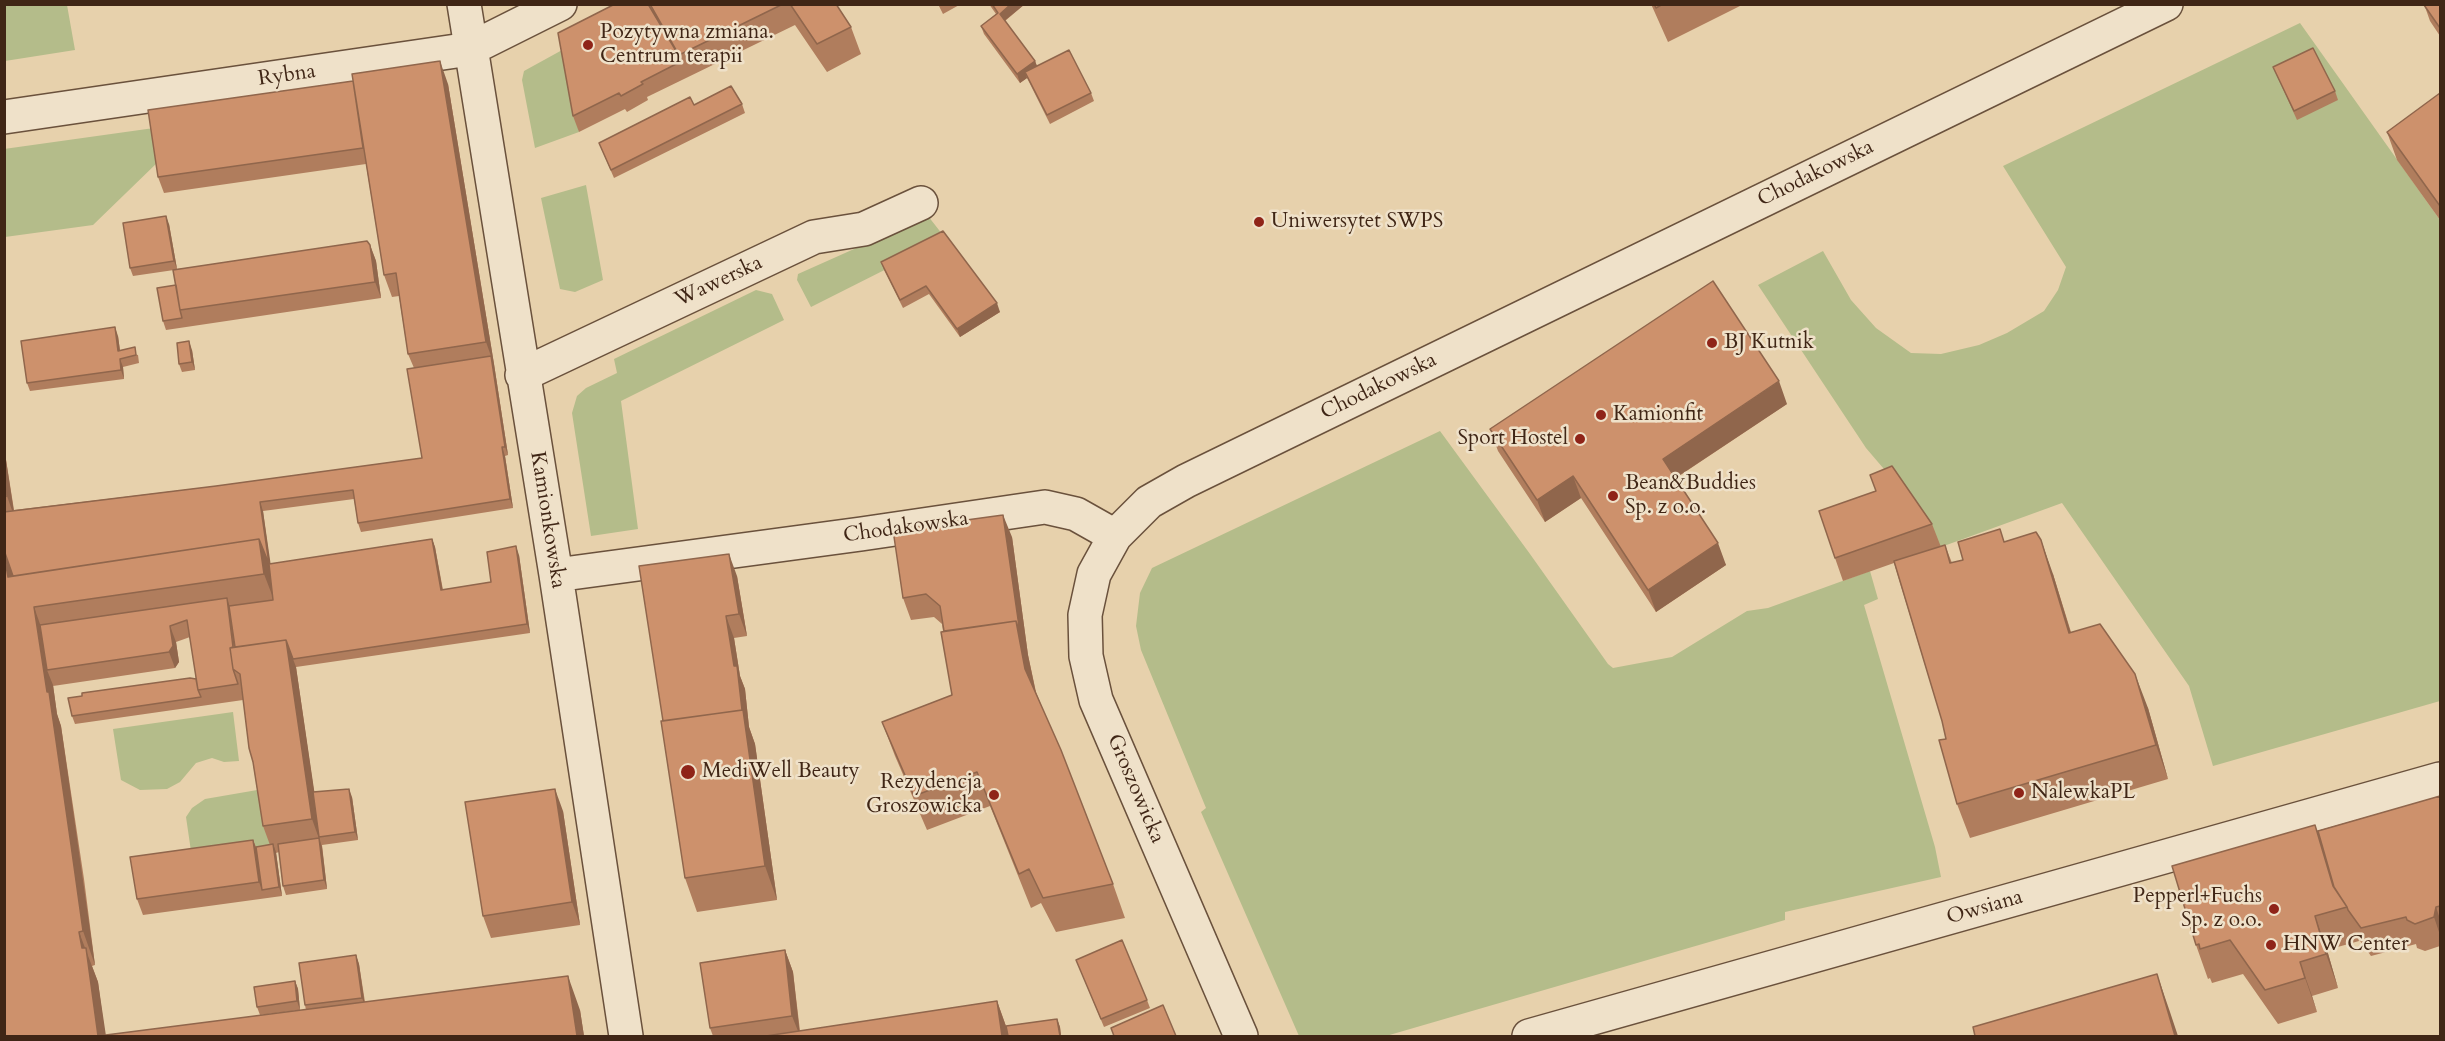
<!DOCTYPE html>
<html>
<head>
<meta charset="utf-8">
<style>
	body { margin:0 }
	#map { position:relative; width:2445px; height:1041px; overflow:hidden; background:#e7d1ac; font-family:Cardo,serif }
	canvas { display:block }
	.frame { position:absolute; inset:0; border:6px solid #402616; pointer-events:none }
</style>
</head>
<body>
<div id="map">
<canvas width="2445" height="1041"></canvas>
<div class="frame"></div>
</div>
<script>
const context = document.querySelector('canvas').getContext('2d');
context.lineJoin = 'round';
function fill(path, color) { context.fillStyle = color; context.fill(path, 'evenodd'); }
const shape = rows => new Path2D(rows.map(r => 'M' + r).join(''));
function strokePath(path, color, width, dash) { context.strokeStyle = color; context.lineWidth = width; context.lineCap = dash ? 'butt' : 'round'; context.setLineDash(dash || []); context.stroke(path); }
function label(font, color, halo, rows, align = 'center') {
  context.font = font + ' Cardo,serif'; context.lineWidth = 5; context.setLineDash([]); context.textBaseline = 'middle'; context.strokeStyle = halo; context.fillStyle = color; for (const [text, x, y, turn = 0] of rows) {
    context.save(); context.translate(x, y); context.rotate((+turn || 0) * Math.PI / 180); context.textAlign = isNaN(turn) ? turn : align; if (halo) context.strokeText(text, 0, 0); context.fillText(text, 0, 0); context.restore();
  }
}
fill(shape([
	[5,4,67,5,75,50,5,61],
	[2300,23,2440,220,2440,701,2213,766,2189,686,2062,503,1941,547,1901,489,1866,448,1758,285,1823,251,1851,300,1876,328,1911,353,1941,354,1979,345,2007,333,2044,311,2058,290,2066,267,2003,166],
	[564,49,579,132,535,148,522,80,524,71],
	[154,128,158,162,93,225,5,237,4,149],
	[586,185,603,280,575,292,560,289,541,198],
	[928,216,946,239,811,307,797,280,798,274],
	[756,290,772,294,784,320,621,401,638,529,591,536,572,413,577,396,586,388,617,373,614,359],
	[1440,431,1530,554,1608,664,1613,668,1672,657,1747,611,1768,608,1870,571,1878,599,1864,605,1935,847,1941,877,1785,912,1785,920,1386,1036,1299,1036,1201,812,1206,808,1141,650,1136,626,1140,593,1152,568],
	[233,712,239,761,224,762,212,758,196,763,180,782,167,789,140,790,121,780,113,729],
	[263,789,273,853,193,865,186,817,192,808,205,799]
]), '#b4bc8a');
const minor = shape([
	[464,4,556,575,626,1036],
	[4,117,470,49,560,4],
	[522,375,814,237,864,229,921,203],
	[556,575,861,534,1045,507,1076,514,1115,536],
	[1241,1036,1096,700,1086,656,1085,615,1094,574,1115,536,1149,502,1186,481,2166,4],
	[1529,1036,2440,779]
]);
strokePath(minor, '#6a513c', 36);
strokePath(minor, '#efe1c9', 33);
fill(shape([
	[615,4,836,4,851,27,861,54,827,72,795,25,647,97,648,100,627,112,625,109,579,132,573,116],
	[938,4,961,4,943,14],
	[989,4,1025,4,1005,21,1035,61,1037,66,1091,93,1094,101,1050,124,1027,78,1020,83,984,34,981,26,996,14],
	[1651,4,1744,4,1668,42],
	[2424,4,2440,4,2440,36,2430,21],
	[2273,67,2335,91,2338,100,2297,120],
	[448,84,494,364,508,455,505,456,513,508,361,532,358,523,354,499,263,511,270,564,432,539,435,547,443,590,491,582,519,555,530,633,296,667,314,792,352,797,358,840,322,845,327,889,286,895,283,886,279,852,276,853,282,896,143,915,137,899,253,840,256,847,270,845,263,826,243,700,75,724,72,716,196,679,190,637,176,642,179,662,175,668,53,686,53,685,57,714,61,726,84,879,95,965,92,966,98,982,105,1035,306,1010,305,1005,356,955,359,964,365,1002,580,1010,584,1036,4,1036,4,447,14,510,216,486,422,458,414,368,408,354,399,296,392,297,384,275,366,164,164,193,158,177],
	[2440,93,2440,220,2397,160,2387,132],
	[742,104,745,113,614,178,599,143,694,105],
	[169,224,177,269,370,245,376,261,381,298,166,330,163,321,176,285,174,270,133,276,130,268],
	[881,262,1000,312,960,337,929,294,903,308,884,270],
	[118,336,120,350,138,355,139,363,123,367,124,379,30,391,27,383],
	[192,350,195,370,182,372,179,364],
	[1787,404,1676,478,1726,565,1656,612,1581,498,1545,522,1498,451,1490,429],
	[1932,524,1941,547,1945,545,1952,563,1963,560,2005,541,2053,574,2071,632,2148,708,2168,779,1970,838,1957,804,1946,739,1942,721,1894,563,1843,581,1835,558],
	[1012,537,1028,655,1036,692,1113,884,1125,918,1056,932,1041,903,1031,908,990,806,927,830,895,756,882,722,952,695,942,624,934,617,911,620,903,598],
	[737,576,747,636,734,638,740,676,745,689,749,727,755,744,777,900,697,912,685,878,663,721],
	[2440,796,2440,946,2425,951,2417,948,2416,944,2371,956,2358,938,2359,941,2327,950,2338,988,2312,996,2317,1012,2278,1024,2243,974,2212,983,2210,978,2208,979,2196,945,2318,831],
	[563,811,580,925,491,938,483,916],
	[785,950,793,972,800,1031,997,1001,1006,1026,1057,1019,1060,1027,1061,1036,713,1036,710,1028],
	[1076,960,1147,1000,1150,1008,1104,1027],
	[295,981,298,989,300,1010,260,1015,257,1007]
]), '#b07d5d');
fill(shape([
	[1011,4,1025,4,1003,22,1000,14],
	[440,61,448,84,494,364,508,455,505,447,491,356,486,342],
	[1035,61,1038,69,1025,72,1027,78,1020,83,1017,74],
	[166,216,169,224,177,269,174,261],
	[370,245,376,261,381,298,375,282],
	[997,303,1000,312,960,337,957,329],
	[115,327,118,336,121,359,118,351],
	[189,341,192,350,195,370,192,362],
	[120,359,123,367,124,379,121,370],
	[1779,381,1787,404,1671,481,1663,459],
	[4,447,15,519,7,496,4,478],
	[502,447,505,456,513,508,510,499],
	[1573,476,1581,498,1545,522,1537,500],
	[260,502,263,511,277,608,264,574,259,539],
	[1003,515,1012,537,1028,655,1038,703,1025,669,1016,621],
	[432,539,435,547,444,598,441,590],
	[2041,540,2053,574,2081,667,2069,633],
	[1718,543,1726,565,1656,612,1648,590],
	[516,546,519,555,530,633,527,624],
	[4,550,16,581,8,577],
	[729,554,737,576,747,636,739,614],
	[227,598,232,614,237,672],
	[34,607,46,641,47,670,53,685,57,714,61,726,95,965,83,931],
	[726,616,734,638,740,676,745,689,749,727,755,744,777,900,765,866],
	[170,626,176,642,179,662,175,668,169,652],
	[286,640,296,667,321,837,319,837,322,847,312,819],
	[2135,674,2148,708,2168,779,2156,745],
	[349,789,352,797,358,840,355,832],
	[555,789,563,811,580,925,572,902],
	[319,838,322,847,327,889,324,880],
	[253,840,259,856,262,890,259,882],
	[273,844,276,852,282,896,279,887],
	[2436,907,2440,919,2440,935,2434,917],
	[2315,916,2327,950,2338,988,2326,954],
	[79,932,98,982,106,1036,98,1036],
	[785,950,793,972,800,1036,792,1016],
	[356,955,359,964,365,1006,362,998],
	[2300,962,2312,996,2317,1012,2305,978],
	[2157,974,2170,1012,2178,1036,2175,1036],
	[568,976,580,1010,584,1036,577,1036],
	[295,981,298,989,300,1010,297,1001],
	[997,1001,1009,1035,1009,1036,1002,1036],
	[1057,1019,1060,1027,1061,1036,1060,1036]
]), '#90664c');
const building = shape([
	[615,4,648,4,682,61,641,82,643,84,621,96,619,93,573,116,558,33,615,4],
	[650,4,783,4,679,55,650,4],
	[790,4,836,4,851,27,817,44,790,4],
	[992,4,1011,4,1000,14,1035,61,1017,74,981,26,998,13,992,4],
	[1654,4,1663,4,1656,8,1654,4],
	[2424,4,2440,4,2440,28,2424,5,2424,4],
	[2313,48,2335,91,2294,111,2273,67,2313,48],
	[1069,50,1091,93,1047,115,1025,72,1069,50],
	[440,61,486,342,408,354,396,273,384,275,352,74,440,61],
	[353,81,363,148,158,177,148,110,353,81],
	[731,86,742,104,611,170,599,143,690,97,694,105,731,86],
	[2440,93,2440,206,2387,132,2440,93],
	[166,216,174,261,130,268,123,223,166,216],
	[943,231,997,303,957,329,926,286,900,300,881,262,943,231],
	[367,241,370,245,375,282,180,310,173,270,367,241],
	[1713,281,1779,381,1663,459,1718,543,1648,590,1573,476,1537,500,1490,429,1713,281],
	[176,285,180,310,182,318,163,321,157,288,176,285],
	[115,327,118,351,135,347,136,355,120,359,121,370,27,383,21,341,115,327],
	[189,341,192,362,179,364,177,343,189,341],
	[491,356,505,447,502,447,510,499,358,523,353,490,260,502,269,564,259,539,13,576,4,550,4,512,216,486,422,458,407,369,491,356],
	[1892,466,1932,524,1835,558,1819,511,1876,491,1870,475,1892,466],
	[4,478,7,496,4,497,4,478],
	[1003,515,1020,633,1016,621,944,631,940,606,926,594,903,598,893,530,1003,515],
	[2000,529,2004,542,2036,532,2041,540,2069,633,2100,624,2135,674,2156,745,1957,804,1939,740,1946,739,1942,721,1894,561,1945,545,1950,563,1963,560,1958,542,2000,529],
	[259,539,264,574,34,607,47,692,49,692,71,845,83,931,79,932,82,948,86,948,98,1036,568,976,577,1036,4,1036,4,554,8,577,259,539],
	[432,539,441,590,491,582,487,552,516,546,527,624,293,659,286,640,235,647,229,606,273,600,269,564,432,539],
	[729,554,739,614,726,616,734,666,737,666,742,710,663,721,639,566,729,554],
	[227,598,233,647,230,648,233,669,238,684,198,690,187,620,170,626,173,646,169,652,47,670,40,625,227,598],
	[1016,621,1025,669,1061,750,1113,884,1043,898,1029,869,1019,874,977,772,914,796,882,722,952,695,941,632,1016,621],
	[286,640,312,819,263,826,253,762,249,748,240,674,233,669,230,648,286,640],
	[190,678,196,679,198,690,201,697,72,716,68,698,82,696,82,693,190,678],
	[743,710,765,866,685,878,661,721,743,710],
	[349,789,355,832,319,837,313,792,349,789],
	[555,789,572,902,483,916,465,802,555,789],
	[2440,796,2440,906,2436,907,2434,917,2415,924,2407,920,2406,917,2361,928,2348,910,2347,907,2334,887,2318,831,2440,796],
	[2315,825,2333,886,2347,907,2315,916,2326,954,2300,962,2305,978,2265,990,2230,940,2200,949,2199,944,2196,945,2172,866,2315,825],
	[319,838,324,880,283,886,278,844,319,838],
	[253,840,259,882,137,899,130,857,253,840],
	[273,844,279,887,262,890,256,847,273,844],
	[1122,940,1147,1000,1101,1019,1076,960,1122,940],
	[785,950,792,1016,710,1028,700,963,785,950],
	[356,955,362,998,305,1005,299,963,356,955],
	[2157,974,2175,1036,1975,1036,1973,1027,2157,974],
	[295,981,297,1001,257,1007,254,987,295,981],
	[997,1001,1002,1036,766,1036,997,1001],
	[1163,1005,1176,1036,1114,1036,1111,1028,1163,1005],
	[1057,1019,1060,1036,1008,1036,1006,1026,1057,1019]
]);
fill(building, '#cd916c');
strokePath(building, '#90664c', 1.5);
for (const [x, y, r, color] of [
	[588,45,6,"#8f2418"],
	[1259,222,6,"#8f2418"],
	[1712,343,6,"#8f2418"],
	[1601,415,6,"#8f2418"],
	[1580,439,6,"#8f2418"],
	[1613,496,6,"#8f2418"],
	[688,772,8,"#8f2418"],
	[2019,793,6,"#8f2418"],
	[994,795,6,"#8f2418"],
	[2274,909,6,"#8f2418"],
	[2271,945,6,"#8f2418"]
]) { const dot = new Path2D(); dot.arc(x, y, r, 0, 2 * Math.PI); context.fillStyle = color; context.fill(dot); strokePath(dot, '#efe1c9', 2); }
label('21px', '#402616', '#efe1c9', [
	["Pozytywna zmiana.",600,33],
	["Centrum terapii",600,57],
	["Uniwersytet SWPS",1271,222],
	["BJ Kutnik",1724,343],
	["Kamionfit",1613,415],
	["Sport Hostel",1568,439,"right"],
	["Bean&Buddies",1625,484],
	["Sp. z o.o.",1625,508],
	["MediWell Beauty",702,772],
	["Rezydencja",982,783,"right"],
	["Groszowicka",982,807,"right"],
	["NalewkaPL",2031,793],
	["Pepperl+Fuchs",2262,897,"right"],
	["Sp. z o.o.",2262,921,"right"],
	["HNW Center",2283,945]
], 'left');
label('21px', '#402616', '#efe1c9', [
	["Rybna",287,76,-8],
	["Chodakowska",1816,174,-26],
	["Wawerska",719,282,-25],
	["Chodakowska",1379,387,-26],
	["Kamionkowska",547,520,81],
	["Chodakowska",906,528,-8],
	["Groszowicka",1135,789,67],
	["Owsiana",1985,908,-16]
]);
</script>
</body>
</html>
